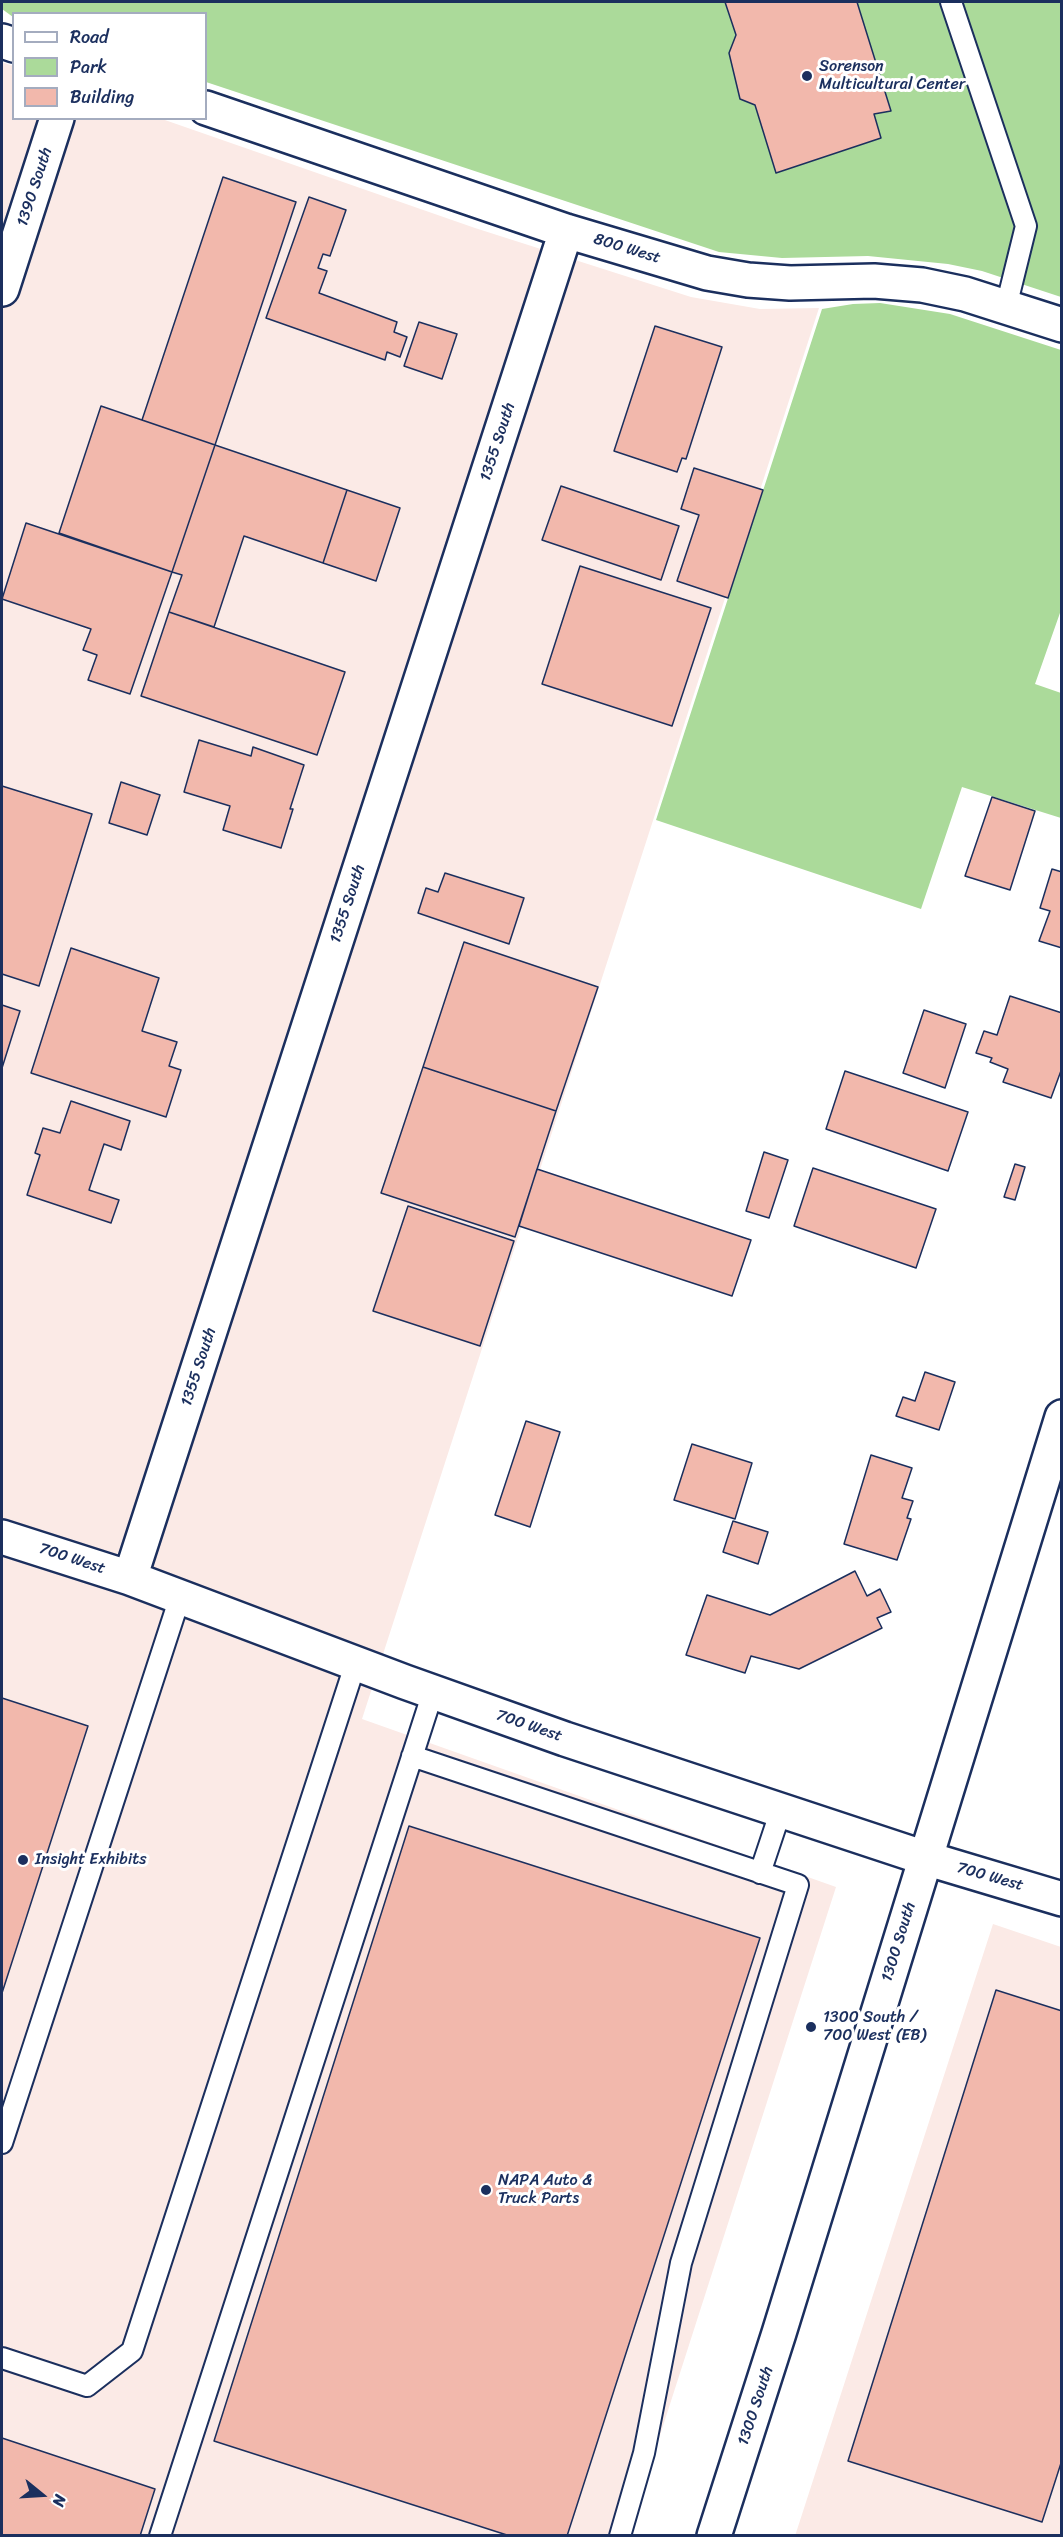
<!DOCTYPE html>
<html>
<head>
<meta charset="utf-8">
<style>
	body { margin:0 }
	#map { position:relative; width:1063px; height:2537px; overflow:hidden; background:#fff; font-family:Sriracha,sans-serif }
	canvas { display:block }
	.frame { position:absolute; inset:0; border:3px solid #1b2f5e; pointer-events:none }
	.legend { position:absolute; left:12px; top:12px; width:195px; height:108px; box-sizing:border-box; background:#fff; border:2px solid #a4acbf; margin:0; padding:8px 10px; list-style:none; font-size:18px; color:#1b2f5e }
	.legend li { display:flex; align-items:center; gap:12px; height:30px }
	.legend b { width:30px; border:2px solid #a4acbf }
	.north { position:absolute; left:12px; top:2465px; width:60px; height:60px; -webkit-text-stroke:4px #fff; paint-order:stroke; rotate:108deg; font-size:16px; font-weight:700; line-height:24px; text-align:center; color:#1b2f5e }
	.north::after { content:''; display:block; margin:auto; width:21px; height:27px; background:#1b2f5e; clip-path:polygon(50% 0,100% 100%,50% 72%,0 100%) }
</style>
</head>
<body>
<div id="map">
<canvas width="1063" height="2537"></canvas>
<div class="frame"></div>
<ul class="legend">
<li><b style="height:8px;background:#fff"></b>Road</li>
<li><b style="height:16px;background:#abda9a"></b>Park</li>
<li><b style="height:16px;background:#f2b8ac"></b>Building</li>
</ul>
<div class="north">N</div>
</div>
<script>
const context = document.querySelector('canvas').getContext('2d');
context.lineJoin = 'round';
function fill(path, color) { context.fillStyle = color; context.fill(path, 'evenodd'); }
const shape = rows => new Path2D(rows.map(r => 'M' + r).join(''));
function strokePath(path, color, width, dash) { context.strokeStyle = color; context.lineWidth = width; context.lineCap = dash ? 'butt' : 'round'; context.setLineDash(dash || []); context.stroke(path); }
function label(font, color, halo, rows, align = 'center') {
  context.font = font + ' Sriracha,sans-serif'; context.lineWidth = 6; context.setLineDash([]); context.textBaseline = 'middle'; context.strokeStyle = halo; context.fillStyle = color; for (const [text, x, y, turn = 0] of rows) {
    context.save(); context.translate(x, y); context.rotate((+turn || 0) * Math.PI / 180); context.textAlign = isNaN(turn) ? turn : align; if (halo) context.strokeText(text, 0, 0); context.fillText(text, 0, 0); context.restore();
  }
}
fill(shape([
	[2,62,13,66,14,118,162,119,475,228,691,297,760,309,819,308,362,1719,836,1887,628,2535,2,2535],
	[993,1924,1061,1947,1061,2535,795,2536]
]), '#fbeae6');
fill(shape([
	[2,2,1061,2,1061,297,982,271,948,264,868,256,782,258,719,252,206,82,206,14,14,14,13,17,2,9],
	[880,303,950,314,1061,350,1061,610,1035,684,1061,693,1061,818,962,787,921,909,656,820,822,309,853,304]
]), '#abda9a');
const building = shape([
	[725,2,857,2,891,111,874,114,881,138,776,173,755,105,740,99,729,53,736,35,725,2],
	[223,177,296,202,215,445,142,420,223,177],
	[309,197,346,210,330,256,323,254,318,268,327,271,319,293,397,322,394,332,407,337,400,357,387,352,385,360,266,318,309,197],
	[419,322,457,334,442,379,404,366,419,322],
	[655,326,722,347,686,459,682,458,677,472,614,451,655,326],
	[101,406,215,445,172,572,59,533,101,406],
	[215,445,347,490,323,563,244,536,214,627,169,612,182,575,172,572,215,445],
	[694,468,763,490,728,598,677,581,699,515,681,509,694,468],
	[561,486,679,526,661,580,542,540,561,486],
	[347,490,400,508,376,581,323,563,347,490],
	[26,523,172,572,130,694,88,680,97,655,83,650,91,629,2,599,26,523],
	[580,566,711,608,672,726,542,684,580,566],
	[169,612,345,672,317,755,141,696,169,612],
	[199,740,251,756,253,747,304,765,290,809,293,809,281,848,223,830,230,806,184,792,199,740],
	[121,782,160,795,147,835,109,823,121,782],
	[2,786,92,814,39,986,2,974,2,786],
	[992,797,1035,811,1010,890,965,876,992,797],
	[1052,869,1062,872,1062,948,1039,941,1050,911,1040,908,1052,869],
	[445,873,524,898,509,944,418,913,426,888,438,892,445,873],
	[464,942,598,987,556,1111,423,1067,464,942],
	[71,948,159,978,142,1031,177,1042,169,1066,181,1070,166,1117,31,1073,71,948],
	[1010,996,1062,1013,1062,1068,1051,1098,1003,1082,1008,1069,990,1062,992,1058,976,1053,984,1031,997,1035,1010,996],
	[2,1005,20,1011,2,1068,2,1005],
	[924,1010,966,1024,945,1088,903,1073,924,1010],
	[423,1067,556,1111,515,1237,381,1193,423,1067],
	[845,1071,968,1112,948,1171,826,1129,845,1071],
	[71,1101,130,1121,121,1150,104,1144,89,1190,119,1200,111,1223,27,1195,40,1155,35,1153,43,1128,60,1133,71,1101],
	[764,1152,788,1160,769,1218,746,1211,764,1152],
	[1015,1164,1025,1167,1015,1200,1004,1197,1015,1164],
	[813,1168,936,1209,916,1268,794,1226,813,1168],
	[537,1169,751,1240,732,1296,519,1226,537,1169],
	[408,1206,514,1241,480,1346,373,1311,408,1206],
	[925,1372,955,1382,939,1430,896,1416,903,1397,915,1401,925,1372],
	[526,1421,560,1432,530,1527,495,1515,526,1421],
	[692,1444,752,1463,735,1519,674,1500,692,1444],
	[871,1455,912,1468,902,1498,913,1501,907,1518,911,1519,897,1560,844,1544,871,1455],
	[733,1521,768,1532,758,1564,723,1552,733,1521],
	[855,1571,867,1596,880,1589,891,1612,877,1618,882,1628,799,1669,751,1656,745,1673,686,1655,707,1595,770,1615,855,1571],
	[2,1698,88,1726,2,1993,2,1698],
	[409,1826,760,1938,567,2536,510,2536,214,2441,409,1826],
	[996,1990,1062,2011,1062,2460,1042,2522,848,2461,996,1990],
	[2,2438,155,2489,140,2536,2,2536,2,2438]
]);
fill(building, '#f2b8ac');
strokePath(building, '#1b2f5e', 1.5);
const service = shape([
	[951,2,1026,226,1006,307],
	[412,1756,798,1885,681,2263,644,2453,620,2536],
	[760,1873,781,1810],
	[2,2143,180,1597],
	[2,2358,87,2386,132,2351,356,1662],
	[160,2536,433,1692]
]);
const minor = shape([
	[2,41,14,45],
	[206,108,566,231,707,273,748,280,790,283,874,281,922,285,965,294,1062,325],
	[2,289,57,118],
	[2,1537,130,1578,405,1682,565,1739,925,1858,1062,1899],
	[130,1578,566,231]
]);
const secondary = shape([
	[714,2536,779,2333,1062,1417]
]);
strokePath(service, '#1b2f5e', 24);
strokePath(minor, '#1b2f5e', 38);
strokePath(secondary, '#1b2f5e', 38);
strokePath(service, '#fff', 20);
strokePath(minor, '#fff', 33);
strokePath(secondary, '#fff', 33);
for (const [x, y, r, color] of [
	[807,76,6,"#1b2f5e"],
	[23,1860,6,"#1b2f5e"],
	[811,2027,6,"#1b2f5e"],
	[486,2190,6,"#1b2f5e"]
]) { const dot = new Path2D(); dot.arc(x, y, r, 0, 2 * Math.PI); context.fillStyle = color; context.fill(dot); strokePath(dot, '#fff', 2); }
label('16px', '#1b2f5e', '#fff', [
	["Sorenson",819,67],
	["Multicultural Center",819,85],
	["Insight Exhibits",35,1860],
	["1300 South /",823,2018],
	["700 West (EB)",823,2036],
	["NAPA Auto &",498,2181],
	["Truck Parts",498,2199]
], 'left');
label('16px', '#1b2f5e', '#fff', [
	["1390 South",35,187,-72],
	["800 West",627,249,17],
	["1355 South",498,442,-72],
	["1355 South",348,904,-72],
	["1355 South",199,1367,-72],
	["700 West",72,1559,18],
	["700 West",529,1726,19],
	["700 West",990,1877,16],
	["1300 South",899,1942,-73],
	["1300 South",756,2406,-72]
]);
</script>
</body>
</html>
